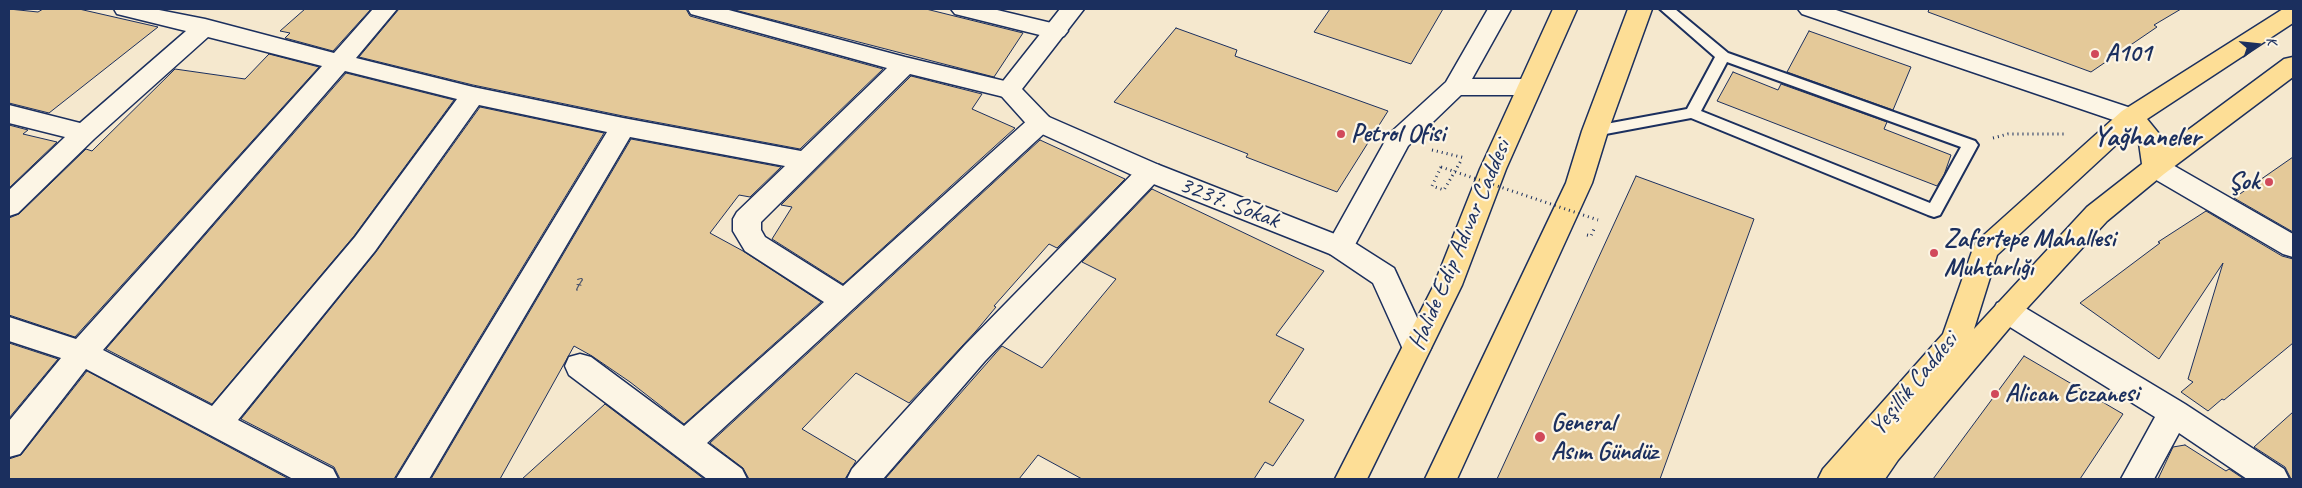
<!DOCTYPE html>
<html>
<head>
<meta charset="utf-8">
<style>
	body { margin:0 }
	#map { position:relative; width:2302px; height:488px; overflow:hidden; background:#f5e8ce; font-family:Caveat,sans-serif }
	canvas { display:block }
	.frame { position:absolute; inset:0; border:10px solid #1b2f5e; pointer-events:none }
	.north { position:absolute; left:2232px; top:20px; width:50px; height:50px; -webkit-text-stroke:4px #fcf5e5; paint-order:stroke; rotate:74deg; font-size:14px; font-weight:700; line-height:20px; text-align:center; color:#1b2f5e }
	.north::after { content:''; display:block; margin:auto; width:18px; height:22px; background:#1b2f5e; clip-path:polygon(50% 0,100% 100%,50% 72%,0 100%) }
</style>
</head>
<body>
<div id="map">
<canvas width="2302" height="488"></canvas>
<div class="frame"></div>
<div class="north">K</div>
</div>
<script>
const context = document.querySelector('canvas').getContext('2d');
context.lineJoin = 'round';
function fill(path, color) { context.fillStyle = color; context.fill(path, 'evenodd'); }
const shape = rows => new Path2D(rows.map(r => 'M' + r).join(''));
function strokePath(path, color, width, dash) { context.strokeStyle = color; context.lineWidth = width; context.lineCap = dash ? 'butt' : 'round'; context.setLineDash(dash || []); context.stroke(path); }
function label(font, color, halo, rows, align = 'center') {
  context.font = font + ' Caveat,sans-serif'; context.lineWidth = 4.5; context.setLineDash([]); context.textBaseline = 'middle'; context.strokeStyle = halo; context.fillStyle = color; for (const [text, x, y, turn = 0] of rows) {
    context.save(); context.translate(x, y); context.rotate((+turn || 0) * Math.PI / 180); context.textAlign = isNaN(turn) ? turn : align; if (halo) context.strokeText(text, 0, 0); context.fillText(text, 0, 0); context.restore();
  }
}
const building = shape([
	[9,9,38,12,43,9,79,9,158,27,49,113,9,103,9,9],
	[305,9,371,9,333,51,285,38,290,33,280,31,305,9],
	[399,9,686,9,690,16,883,69,800,149,623,116,473,85,359,57,399,9],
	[731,9,926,9,1023,33,994,77,731,9],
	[1330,9,1443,9,1411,64,1314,32,1330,9],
	[1929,9,2181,9,2154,25,2157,27,2091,72,1928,12,1929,9],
	[1176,28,1237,50,1235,56,1388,111,1337,192,1246,157,1248,154,1114,102,1176,28],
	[1809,31,1911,67,1893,110,1787,72,1809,31],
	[269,54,319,67,75,337,9,315,9,218,19,214,86,149,92,151,175,69,245,79,269,54],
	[1733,72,1778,90,1781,84,1887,122,1884,129,1951,155,1944,175,1937,186,1717,101,1733,72],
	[346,73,454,100,354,236,212,404,106,349,346,73],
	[911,76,982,94,972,109,1015,128,843,284,772,239,792,207,781,205,911,76],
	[480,107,604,133,394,479,340,479,334,467,241,419,376,252,480,107],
	[9,125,28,130,23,134,57,142,9,188,9,125],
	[631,139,781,167,750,197,739,195,710,233,743,251,821,302,684,424,630,382,592,356,574,346,500,479,431,479,631,139],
	[1040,140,1125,179,1057,248,1049,244,994,306,996,307,976,331,909,403,856,373,802,429,856,461,845,479,749,479,743,468,710,443,1040,140],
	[2293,157,2293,232,2234,198,2293,157],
	[1636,176,1754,219,1660,479,1497,479,1636,176],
	[1152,189,1324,271,1276,335,1304,349,1269,402,1304,420,1273,466,1265,462,1254,479,1082,479,1038,455,1019,479,885,479,1002,346,1042,368,1116,279,1082,262,1152,189],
	[2206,211,2282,256,2293,259,2293,343,2224,400,2222,399,2208,411,2181,392,2193,382,2188,379,2223,263,2159,359,2080,303,2160,243,2158,242,2206,211],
	[9,343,58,359,9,418,9,343],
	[2024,356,2123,414,2080,479,1933,479,2024,356],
	[87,371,289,479,9,479,9,459,21,455,87,371],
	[605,404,704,479,522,479,605,404],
	[2293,412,2293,479,2291,479,2285,467,2254,447,2293,412],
	[2185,445,2226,471,2229,469,2244,479,2158,479,2173,447,2185,445]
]);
fill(building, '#e4c999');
strokePath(building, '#1b2f5e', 1);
const lane = shape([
	[1660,9,1675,9,1728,53,1975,141,1978,145,1940,215,1934,217,1928,215,1691,118,1595,136,1590,135,1588,131,1590,127,1595,126,1687,109,1715,57,1660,9],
	[1727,62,1961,147,1930,203,1701,111,1727,62]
]);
const street = shape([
	[114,9,154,9,205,19,334,53,373,9,397,9,356,58,473,87,623,118,801,151,887,68,691,14,688,9,725,9,905,57,1017,84,1020,90,1017,96,1008,98,910,74,761,222,761,230,765,237,843,286,1031,117,1040,114,1049,117,1053,123,1049,129,707,443,742,469,747,479,707,479,569,375,565,366,569,357,580,354,591,357,684,426,824,302,745,251,733,231,733,219,737,212,785,166,630,137,429,479,396,479,607,132,479,105,375,251,238,420,333,469,338,479,293,479,86,369,20,454,9,457,9,421,61,358,9,341,9,317,76,339,322,66,208,37,94,139,18,213,9,216,9,190,65,137,9,123,9,105,80,123,186,31,117,14,114,9],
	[345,71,457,99,355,237,212,406,103,350,345,71],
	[951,9,993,9,1064,26,1068,31,1064,36,1056,39,955,14,951,9],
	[1488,9,1511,9,1472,79,1529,79,1538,81,1541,87,1538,93,1529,95,1461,95,1408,146,1350,254,1340,257,1330,254,1326,247,1389,134,1446,82,1488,9],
	[1798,9,1833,9,2140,111,2144,117,2140,123,2131,126,2122,123,1802,14,1798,9],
	[2155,158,2164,160,2293,234,2293,257,2283,254,2146,174,2142,167,2146,160,2155,158],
	[1150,163,1159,165,1163,172,1159,179,985,361,883,479,847,479,852,469,965,345,1141,165,1150,163],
	[2007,300,2017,303,2185,404,2284,469,2289,479,2247,479,2179,433,2154,479,2121,479,2155,417,1997,319,1993,311,1997,303,2007,300]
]);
const secondary = shape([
	[1060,9,1084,9,1022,89,1049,117,1159,165,1350,240,1394,268,1431,348,1426,356,1416,360,1406,356,1373,283,1330,254,1141,179,1031,129,996,90,1060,9]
]);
const primary = shape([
	[1553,9,1577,9,1506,169,1462,285,1367,479,1335,479,1434,285,1480,169,1553,9],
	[1628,9,1652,9,1608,131,1592,183,1457,479,1425,479,1566,183,1582,131,1628,9],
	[2283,9,2293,9,2293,23,2147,119,2160,135,2165,147,2284,59,2293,57,2293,77,2164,174,2107,221,2017,319,1898,460,1885,479,1818,479,1823,469,1943,334,1975,243,2122,111,2283,9],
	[2130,132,2139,143,2142,164,2087,207,1974,329,1997,255,2130,132]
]);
strokePath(lane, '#1b2f5e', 4);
strokePath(street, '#1b2f5e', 3);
strokePath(secondary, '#1b2f5e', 3);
strokePath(primary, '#1b2f5e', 3);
strokePath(shape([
	[1993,138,2008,134,2067,134],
	[1432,150,1465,158],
	[1441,167,1432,186,1444,190,1462,159],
	[1587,235,1591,236,1595,227]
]), '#1b2f5e', 3, [1, 4]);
fill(lane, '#fcf5e5');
fill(street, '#fcf5e5');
fill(secondary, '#fcf5e5');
fill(primary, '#fdde96');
strokePath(shape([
	[1441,167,1598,220]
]), '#1b2f5e', 3, [1, 4]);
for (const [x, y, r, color] of [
	[2095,54,5,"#d1495b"],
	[1341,134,5,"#d1495b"],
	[2269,182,5,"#d1495b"],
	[1934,253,5,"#d1495b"],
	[1995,394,5,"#d1495b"],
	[1540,437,6,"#d1495b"]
]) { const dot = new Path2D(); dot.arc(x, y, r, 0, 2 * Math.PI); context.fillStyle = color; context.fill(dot); strokePath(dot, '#fcf5e5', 2); }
label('22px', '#4d566d', null, [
	["7",577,284]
]);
label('bold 25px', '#1b2f5e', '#fcf5e5', [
	["A101",2105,54],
	["Petrol Ofisi",1351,134],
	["Şok",2259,182,"right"],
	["Zafertepe Mahallesi",1944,239],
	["Muhtarlığı",1944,268],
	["Alican Eczanesi",2005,394],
	["General",1551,423],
	["Asım Gündüz",1551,452]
], 'left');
label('25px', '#1b2f5e', '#fcf5e5', [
	["3237. Sokak",1229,203,21],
	["Halide Edip Adıvar Caddesi",1460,245,-67],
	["Yeşillik Caddesi",1914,384,-51]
]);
label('bold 28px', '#1b2f5e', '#fcf5e5', [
	["Yağhaneler",2147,138]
]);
</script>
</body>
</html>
